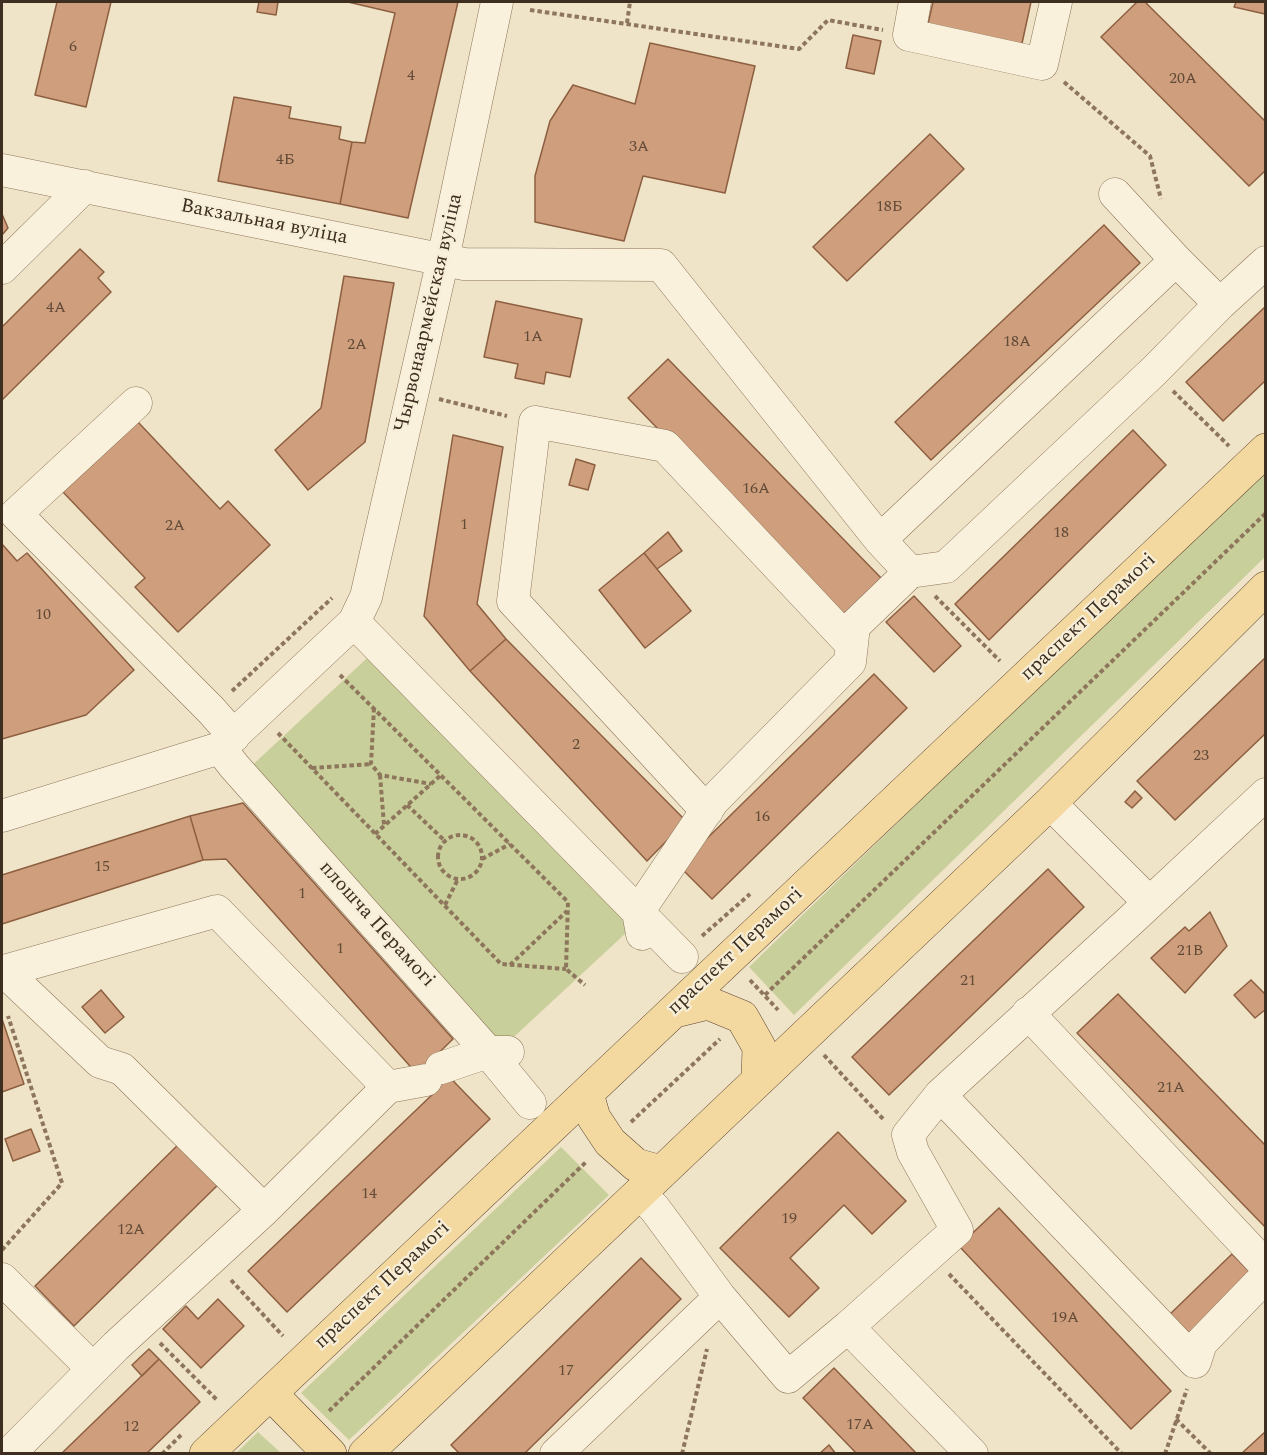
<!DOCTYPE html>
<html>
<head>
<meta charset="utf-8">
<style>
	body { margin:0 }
	#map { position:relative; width:1267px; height:1455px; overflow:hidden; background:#f0e4c8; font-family:Spectral,serif }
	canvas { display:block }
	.frame { position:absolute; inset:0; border:3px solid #3d2e20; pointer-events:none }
</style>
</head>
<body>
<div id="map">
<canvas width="1267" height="1455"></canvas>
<div class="frame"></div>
</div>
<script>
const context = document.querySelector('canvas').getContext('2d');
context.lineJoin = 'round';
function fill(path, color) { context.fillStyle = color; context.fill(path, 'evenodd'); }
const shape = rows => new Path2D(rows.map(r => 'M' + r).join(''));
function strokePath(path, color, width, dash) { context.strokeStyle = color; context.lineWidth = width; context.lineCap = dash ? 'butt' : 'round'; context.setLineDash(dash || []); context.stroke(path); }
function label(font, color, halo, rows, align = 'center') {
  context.font = font + ' Spectral,serif'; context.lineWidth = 4.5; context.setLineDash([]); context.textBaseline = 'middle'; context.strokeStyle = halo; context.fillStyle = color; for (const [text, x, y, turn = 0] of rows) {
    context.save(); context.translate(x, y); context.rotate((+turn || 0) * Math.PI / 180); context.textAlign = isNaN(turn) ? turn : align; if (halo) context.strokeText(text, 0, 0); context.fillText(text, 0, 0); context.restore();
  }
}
fill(shape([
	[1265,466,1265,557,794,1015,749,967],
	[380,646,640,920,503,1047,245,772],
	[561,1147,609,1195,349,1440,301,1393],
	[258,1432,281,1453,236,1453]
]), '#c9cf9b');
const building = shape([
	[57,2,111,2,86,107,35,95,57,2],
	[259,2,278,2,276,15,257,12,259,2],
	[348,2,458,2,408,218,340,204,352,142,365,143,395,13,348,2],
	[933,2,1031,2,1021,48,927,28,933,2],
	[1137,2,1145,2,1266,122,1266,170,1249,186,1101,37,1137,2],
	[1236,2,1266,2,1265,14,1234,7,1236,2],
	[853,35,881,41,874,74,846,68,853,35],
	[650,43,755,66,725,193,643,176,624,241,535,222,535,176,550,121,573,85,635,104,650,43],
	[234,97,291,107,289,118,341,127,339,139,352,142,340,204,218,181,234,97],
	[930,134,964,169,847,281,813,247,930,134],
	[2,214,8,228,2,235,2,214],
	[1104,225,1140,263,931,460,895,422,1104,225],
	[80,249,104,272,98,278,111,292,2,400,2,327,80,249],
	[344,276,394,283,365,442,308,490,275,450,321,408,344,276],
	[496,301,582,319,570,377,546,372,544,384,515,378,518,364,484,357,496,301],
	[1266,306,1266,380,1223,421,1186,382,1266,306],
	[668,359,885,582,844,621,628,398,668,359],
	[138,422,220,509,228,501,270,545,178,632,135,587,145,578,63,492,138,422],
	[1133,430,1166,465,989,640,955,604,1133,430],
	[453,435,503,447,477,604,506,639,470,671,424,616,453,435],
	[576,459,595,465,588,490,569,485,576,459],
	[668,532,682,551,657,569,644,553,668,532],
	[2,544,17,561,27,553,134,670,86,715,2,739,2,544],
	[644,553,691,611,645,648,599,590,644,553],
	[914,596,961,646,934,672,886,622,914,596],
	[506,639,686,821,647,861,470,671,506,639],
	[1266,657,1266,733,1175,820,1137,781,1266,657],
	[874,674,907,708,712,899,679,866,874,674],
	[1135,791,1142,798,1132,808,1125,802,1135,791],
	[243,803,453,1039,417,1074,226,859,203,860,190,816,243,803],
	[190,816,203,860,2,924,2,875,190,816],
	[1048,869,1084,907,889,1095,852,1057,1048,869],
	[1210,912,1227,946,1185,993,1151,958,1185,927,1189,931,1210,912],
	[1251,980,1266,995,1266,1009,1255,1018,1234,995,1251,980],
	[101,990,124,1017,105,1033,82,1007,101,990],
	[1118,994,1266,1146,1266,1228,1077,1033,1118,994],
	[2,1019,24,1084,2,1092,2,1019],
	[432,1059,490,1119,287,1312,248,1271,436,1091,432,1059],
	[31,1129,40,1151,13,1161,5,1139,31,1129],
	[838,1132,906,1201,872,1234,844,1205,790,1258,819,1288,789,1317,720,1248,838,1132],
	[187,1136,227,1176,74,1326,35,1286,187,1136],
	[999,1208,1171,1391,1131,1429,959,1246,999,1208],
	[1232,1254,1252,1274,1185,1340,1165,1319,1232,1254],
	[641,1258,681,1299,524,1454,460,1454,451,1445,641,1258],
	[218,1299,244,1326,201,1368,163,1329,186,1306,198,1319,218,1299],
	[149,1349,159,1359,142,1376,132,1365,149,1349],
	[159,1359,200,1402,146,1454,61,1454,159,1359],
	[834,1368,917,1454,857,1454,803,1398,834,1368],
	[1266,1431,1266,1454,1241,1454,1266,1431],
	[829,1445,836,1454,819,1454,829,1445]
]);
fill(building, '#cf9f7d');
strokePath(building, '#8d5f41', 1.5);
const minor = shape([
	[915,2,909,35,1042,64,1056,2],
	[2,170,464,264,661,265,880,540,910,572],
	[1115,194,1176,260],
	[2,268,85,186],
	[136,403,16,514,211,710,234,736],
	[880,540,1176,260,1220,304],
	[354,622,682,957],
	[220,748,234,766,488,1052,530,1103],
	[1050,803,1149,902],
	[707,811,513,601,535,422,665,446,852,645],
	[2,816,220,748,354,622,366,597,443,259,497,2],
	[642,934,638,912,713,801,850,662,854,626,910,572,946,567,1154,371,1220,304,1266,262],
	[4,971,217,911,388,1087,426,1080],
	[4,971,100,1062,122,1069,264,1210],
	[1028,1013,1266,1266],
	[441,1068,488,1052,508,1052],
	[940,1095,1195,1362,1201,1343,1266,1276],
	[640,1193,655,1209,720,1297,788,1377,848,1327,957,1230,913,1152,908,1135,940,1095,1130,921,1266,794],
	[2,1279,93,1369],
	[848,1327,972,1454],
	[9,1454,116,1346,264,1210,388,1087],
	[556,1454,720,1297]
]);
const major = shape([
	[675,1011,708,1003,742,1017,759,1047,758,1079],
	[587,1094,594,1118,610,1142,636,1165,661,1172],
	[270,1393,330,1454],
	[206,1454,1266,450],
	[365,1454,1050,803,1266,588]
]);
strokePath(minor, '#8d765c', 33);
strokePath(major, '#5b4430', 34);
strokePath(shape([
	[530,10,799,49,828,20,883,30],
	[627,23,630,2],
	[1064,82,1150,156,1161,199],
	[1173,391,1229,446],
	[439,399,507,416],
	[935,596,1000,661],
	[340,675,568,902,566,969,585,985],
	[232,691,332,598],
	[374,708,371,764,380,775,431,784],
	[278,733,501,964,566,969],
	[312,768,371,764],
	[380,775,384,825],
	[407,805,445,841],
	[375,834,441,775],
	'438 857a22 22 0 1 1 44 0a22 22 0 1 1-44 0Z',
	[482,859,510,844],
	[445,905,458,879],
	[702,936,750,894],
	[510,965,567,911],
	[750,980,778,1010],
	[765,995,1266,513],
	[824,1055,884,1120],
	[631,1122,720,1039],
	[2,1250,62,1183,8,1016],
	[949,1274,1122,1454],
	[231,1280,283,1336],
	[160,1343,217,1400],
	[329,1411,587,1161],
	[1176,1419,1211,1454],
	[162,1454,181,1435],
	[682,1454,707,1349],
	[1165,1454,1187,1389]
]), '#8d765c', 4, [4.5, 3]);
strokePath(minor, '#faf1dc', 32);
strokePath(major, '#f3d9a0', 33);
label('16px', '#624a37', null, [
	["6",73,48],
	["4",411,77],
	["20А",1183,80],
	["3А",639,148],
	["4Б",285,161],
	["18Б",889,208],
	["4А",56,309],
	["1А",533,338],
	["18А",1017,343],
	["2А",357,346],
	["16А",756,490],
	["1",464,526],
	["2А",175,527],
	["18",1061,534],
	["10",43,616],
	["2",576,746],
	["23",1201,757],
	["16",762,818],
	["15",102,868],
	["1",302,895],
	["1",340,950],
	["21В",1190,952],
	["21",968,982],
	["21А",1171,1089],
	["14",369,1195],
	["19",789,1220],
	["12А",131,1231],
	["19А",1065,1319],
	["17",566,1372],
	["17А",860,1426],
	["12",131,1428]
]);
label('20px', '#3d2e20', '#f7eed8', [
	["Вакзальная вуліца",264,223,11],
	["Чырвонаармейская вуліца",430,313,-77],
	["праспект Перамогі",1089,618,-43],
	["плошча Перамогі",376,925,48],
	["праспект Перамогі",736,952,-43],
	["праспект Перамогі",383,1286,-43]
]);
</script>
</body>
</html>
